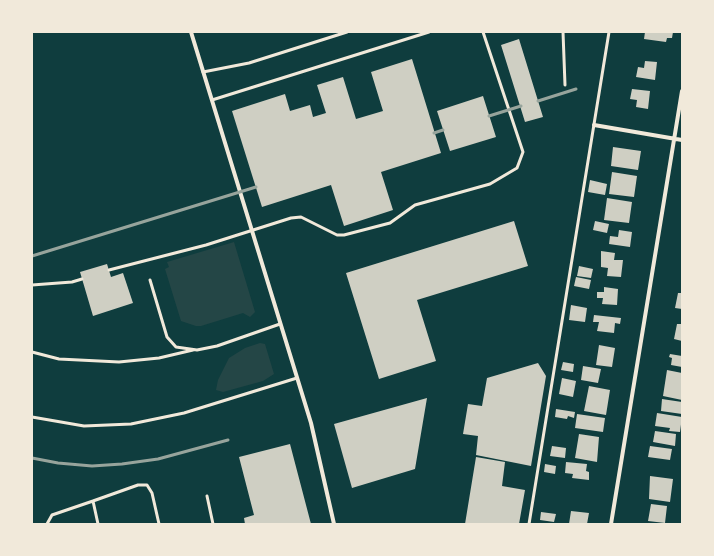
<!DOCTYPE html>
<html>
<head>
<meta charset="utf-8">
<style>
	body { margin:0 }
	#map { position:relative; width:714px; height:556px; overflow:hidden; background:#0f3d3e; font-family:Helvetica,sans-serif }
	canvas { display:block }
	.frame { position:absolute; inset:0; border:33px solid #f1e9da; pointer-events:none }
</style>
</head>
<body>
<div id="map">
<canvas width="714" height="556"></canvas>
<div class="frame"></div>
</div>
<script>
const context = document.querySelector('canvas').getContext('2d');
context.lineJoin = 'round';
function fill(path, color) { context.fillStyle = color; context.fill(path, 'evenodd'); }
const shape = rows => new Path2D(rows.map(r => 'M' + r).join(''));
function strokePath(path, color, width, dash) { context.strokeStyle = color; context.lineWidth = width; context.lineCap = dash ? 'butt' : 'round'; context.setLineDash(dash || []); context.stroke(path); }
fill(shape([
	[234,242,255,312,250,317,243,313,201,326,196,326,181,321,165,269,169,267,167,262],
	[260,343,265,344,274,374,263,381,223,392,216,390,218,380,229,358,245,348]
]), '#244646');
fill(shape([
	[645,32,673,32,672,38,667,38,666,42,644,39],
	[519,39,543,117,525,122,501,45],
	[412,59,441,153,381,172,393,210,344,226,331,185,262,207,232,111,285,94,290,111,310,105,313,117,326,113,317,85,343,77,356,119,383,111,371,72],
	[645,61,657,62,655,80,636,77,638,67,644,68],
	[632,89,650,91,648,109,636,107,637,100,630,99],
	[483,96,496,137,450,151,437,111],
	[613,147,641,151,638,170,611,166],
	[612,172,637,176,634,197,609,194],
	[590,180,607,184,605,195,588,192],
	[607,198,632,202,629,223,604,220],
	[514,221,528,266,417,300,436,361,379,379,346,273],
	[595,221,609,224,607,233,593,230],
	[619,230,632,232,630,247,609,244,610,236,618,237],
	[601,251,615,253,614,260,623,260,621,277,607,276,608,268,601,267],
	[107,264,111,277,123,273,133,303,93,316,80,272],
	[579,266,593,269,591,278,577,276],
	[576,277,591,280,589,289,574,286],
	[604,287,618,289,617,305,602,304,603,298,597,298,597,292,604,292],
	[678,293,682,293,682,309,675,308],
	[571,305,587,308,585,322,569,320],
	[594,315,621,318,620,324,615,323,614,333,597,331,599,322,593,322],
	[677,324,682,324,682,341,674,339],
	[599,345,615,348,612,367,596,365],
	[670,354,682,356,682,367,671,365,672,358,669,357],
	[563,362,574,364,573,372,561,370],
	[538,363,546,376,531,466,476,455,478,436,463,434,468,404,482,406,487,378],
	[583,366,601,369,598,383,581,380],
	[667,370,682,373,682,400,663,396],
	[562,378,576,381,573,397,559,394],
	[589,386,610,390,606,415,584,411],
	[427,398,415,469,352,488,334,424],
	[662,399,682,402,682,414,661,411],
	[556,409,575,412,574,418,568,416,567,419,555,417],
	[657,413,682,417,680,432,669,431,670,428,655,426],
	[577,414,605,418,603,432,575,428],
	[655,431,676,434,675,446,653,442],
	[579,434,599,437,597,462,575,458],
	[290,444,311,524,245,524,244,518,254,515,239,457],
	[552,446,566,448,565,458,550,456],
	[650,446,672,449,670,460,648,457],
	[476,457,505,462,502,486,525,490,519,524,465,524],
	[566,462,587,464,586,471,589,472,589,480,572,478,573,474,565,473],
	[545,464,556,466,555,474,544,472],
	[650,476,673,479,670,502,649,499],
	[651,504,667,506,665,523,648,521],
	[571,511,589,513,587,524,569,524],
	[541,512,556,514,554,522,540,520]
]), '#cfcfc3');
strokePath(shape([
	[563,32,565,85],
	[203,72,249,63,347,32],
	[212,100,429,32],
	[109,270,206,245,291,218,301,217,337,235,344,235,390,223,415,205,490,184,517,168,523,152,483,32],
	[150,280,167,337,176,347,197,350,217,346,280,324],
	[32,285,72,282,82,279],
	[32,352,59,359,119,362,159,358,193,350],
	[32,417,84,426,131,424,184,413,297,378],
	[207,496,213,524],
	[93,501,138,485,147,485,152,493,159,524],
	[47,524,52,515,93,501,98,524],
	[529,524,609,32]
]), '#f1e9da', 3);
strokePath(shape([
	[191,32,311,423,334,524],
	[594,125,682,140],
	[611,524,682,91]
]), '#f1e9da', 4);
strokePath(shape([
	[538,101,576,89],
	[489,116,521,106],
	[434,133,443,130],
	[32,256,256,187],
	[32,458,58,463,92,466,122,464,158,459,228,440]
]), '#97a49c', 3);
</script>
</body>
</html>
